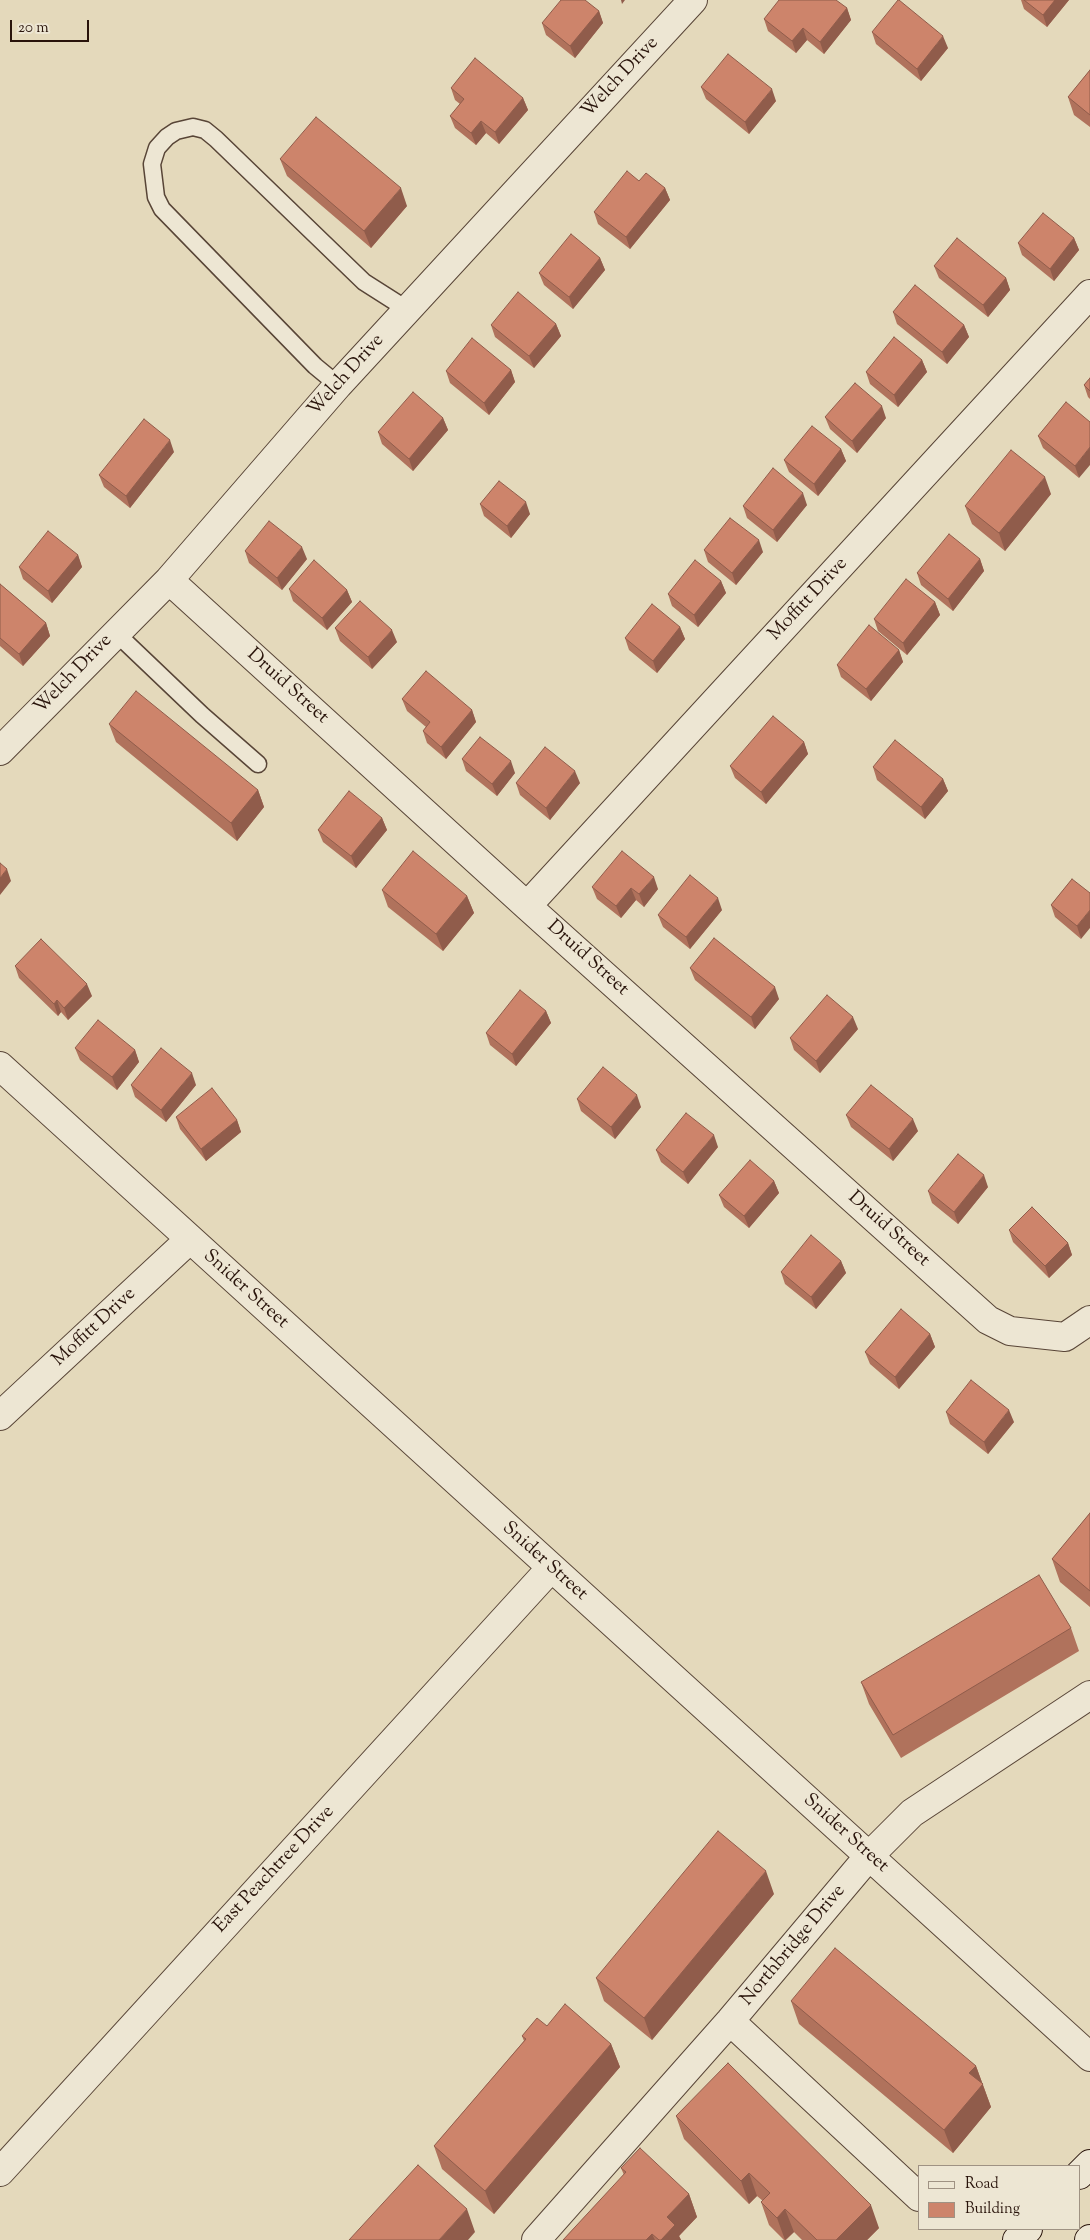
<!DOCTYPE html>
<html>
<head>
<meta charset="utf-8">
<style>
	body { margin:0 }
	#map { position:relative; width:1090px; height:2240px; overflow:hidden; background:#e4d9bb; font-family:"Sorts Mill Goudy",serif }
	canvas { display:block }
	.legend { position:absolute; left:918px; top:2165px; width:162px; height:65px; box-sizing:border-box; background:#ede6d3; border:1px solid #9f9283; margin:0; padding:6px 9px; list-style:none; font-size:15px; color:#29140b }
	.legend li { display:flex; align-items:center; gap:10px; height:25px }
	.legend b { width:25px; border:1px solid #9f9283 }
	.scale { position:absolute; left:10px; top:20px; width:79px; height:22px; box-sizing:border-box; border:2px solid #29140b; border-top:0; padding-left:6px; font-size:15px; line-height:18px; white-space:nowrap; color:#29140b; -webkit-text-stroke:4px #ede6d3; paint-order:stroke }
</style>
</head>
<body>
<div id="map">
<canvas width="1090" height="2240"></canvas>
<ul class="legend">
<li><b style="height:6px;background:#ede6d3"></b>Road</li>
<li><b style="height:14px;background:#cd846b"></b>Building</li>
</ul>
<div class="scale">20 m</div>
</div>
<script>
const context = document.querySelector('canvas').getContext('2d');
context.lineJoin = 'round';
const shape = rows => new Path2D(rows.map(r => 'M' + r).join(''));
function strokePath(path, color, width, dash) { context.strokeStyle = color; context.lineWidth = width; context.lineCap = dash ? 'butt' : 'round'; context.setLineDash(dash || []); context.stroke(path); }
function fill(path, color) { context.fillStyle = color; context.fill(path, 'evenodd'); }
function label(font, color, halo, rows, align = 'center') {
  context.font = font + ' "Sorts Mill Goudy",serif'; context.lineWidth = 4; context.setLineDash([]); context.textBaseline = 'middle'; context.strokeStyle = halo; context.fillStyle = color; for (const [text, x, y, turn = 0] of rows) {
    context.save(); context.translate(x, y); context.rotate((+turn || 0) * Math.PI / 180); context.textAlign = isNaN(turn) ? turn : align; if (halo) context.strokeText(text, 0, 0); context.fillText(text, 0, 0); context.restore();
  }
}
const service = shape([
	[338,385,315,366,162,209,156,197,152,164,157,148,167,137,176,131,193,127,205,130,216,139,364,282,408,310],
	[116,633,202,715,258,764]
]);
const minor = shape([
	[169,580,527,906,988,1320,1010,1331,1065,1337,1090,1320],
	[0,751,169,580,338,385,693,0],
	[527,906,1090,294],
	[0,1066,1090,2057],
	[0,1416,189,1240],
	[730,2021,919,2197],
	[0,2172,551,1568],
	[536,2240,730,2021,869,1856,912,1813,1090,1695]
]);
const secondary = shape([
	[1079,2175,1090,2164],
	[1017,2240,1028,2229],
	[1089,2240,1090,2239]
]);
strokePath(service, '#584537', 19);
strokePath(minor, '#584537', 30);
strokePath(secondary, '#29140b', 30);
strokePath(service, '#ede6d3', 16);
strokePath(minor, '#ede6d3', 28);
strokePath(secondary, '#ede6d3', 28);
fill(shape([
	[1021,0,1069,0,1047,27,1024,9],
	[847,8,851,20,824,54,807,40,796,53,768,31,764,19],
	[599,11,603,23,575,58,546,35,542,23],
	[872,32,948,48,921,81,876,44],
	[1090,70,1090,127,1074,115,1068,97],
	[701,87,776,101,749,134,706,99],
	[451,88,523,98,528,110,499,144,486,133,476,145,455,128,450,116,460,104,455,100],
	[280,159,407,206,371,248,287,176],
	[639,181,665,188,670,200,630,249,598,224,594,212],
	[1074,238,1079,250,1054,281,1022,255,1018,243],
	[600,258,605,270,573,309,544,285,539,273],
	[934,266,1006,278,1010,290,988,317,939,278],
	[893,312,964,325,969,337,947,364,897,324],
	[556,324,561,336,534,368,495,337,491,325],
	[922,360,927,372,898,407,870,384,866,372],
	[511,370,515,382,489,415,450,383,446,371],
	[1090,378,1090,399,1088,397,1084,385],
	[1066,402,1079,478,1043,448,1038,436],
	[825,417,886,418,857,453,830,429],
	[443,418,448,430,413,471,382,444,378,432],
	[841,449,846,461,818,496,789,472,784,460],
	[174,452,130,508,104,487,99,475],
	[1051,494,1005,551,972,524,965,506],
	[480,504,530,514,511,538,484,516],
	[807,505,777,542,747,518,743,506],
	[704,550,763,552,736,585,708,562],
	[245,551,307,559,282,590,249,563],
	[78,555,82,567,52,603,23,579,19,567],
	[980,559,984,571,953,611,921,585,917,573],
	[721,581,726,593,698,627,672,606,668,594],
	[0,584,46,623,50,636,23,666,0,646],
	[289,589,347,590,352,602,327,630,293,601],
	[935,602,940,615,907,655,878,631,874,619],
	[680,627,685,639,657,673,629,650,625,638],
	[335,628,397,642,372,669,340,641],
	[899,650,903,662,871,701,841,677,837,665],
	[402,699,472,710,476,722,446,759,427,743,423,731,426,727,407,711],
	[109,724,258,790,264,807,237,841,116,742],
	[804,742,808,754,766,804,735,778,730,766],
	[462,759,515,773,497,796,466,771],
	[873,767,943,779,948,791,925,819,877,780],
	[516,783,580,783,550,820,520,795],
	[382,818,387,830,356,868,323,842,318,830],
	[1072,879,1081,939,1055,917,1051,905],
	[592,887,658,889,644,907,636,900,621,918,597,899],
	[382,890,467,896,474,913,443,951,388,907],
	[722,910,690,949,663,927,658,915],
	[15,966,92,996,68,1020,61,1012,58,1016,19,978],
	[690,968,779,999,755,1029,695,980],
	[546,1011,551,1023,516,1066,490,1045,486,1033],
	[858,1029,820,1073,794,1050,790,1038],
	[75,1048,135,1050,139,1062,117,1090,80,1060],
	[131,1085,196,1085,166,1122,135,1097],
	[577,1099,641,1107,615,1139,581,1111],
	[846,1115,918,1131,893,1161,851,1127],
	[176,1117,237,1120,241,1132,206,1161,180,1129],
	[718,1147,688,1184,661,1162,656,1150],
	[774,1181,779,1193,749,1228,724,1207,719,1195],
	[988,1187,958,1224,932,1203,928,1191],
	[1009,1230,1068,1243,1072,1255,1049,1278,1013,1242],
	[841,1261,846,1273,816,1309,785,1284,781,1272],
	[930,1334,935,1347,899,1389,870,1364,865,1352],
	[946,1412,1014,1422,988,1454,950,1424],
	[1090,1513,1090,1607,1060,1582,1052,1559],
	[1071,1628,1079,1651,901,1758,869,1704,861,1682],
	[774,1894,652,2040,604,2001,596,1978],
	[791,2001,976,2066,991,2107,953,2153,799,2024],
	[547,2026,611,2044,620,2067,494,2214,442,2169,434,2146,524,2041,522,2036],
	[676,2116,879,2228,867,2240,802,2240,794,2232,786,2240,784,2240,769,2225,761,2202,763,2201,757,2196,749,2204,684,2139],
	[621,2168,689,2194,697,2217,679,2236,681,2240,563,2240,624,2175]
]), '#b0725c');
fill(shape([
	[621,0,625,0,622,4],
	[1055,0,1069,0,1047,27,1043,15],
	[847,8,851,20,824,54,820,42],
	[599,11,603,23,575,58,570,46],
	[803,28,807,40,796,53,792,41],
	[943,36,948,48,921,81,917,69],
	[772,89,776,101,749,134,745,122],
	[523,98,528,110,499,144,495,132],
	[481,121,486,133,476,145,471,133],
	[401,188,407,206,371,248,364,231],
	[665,188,670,200,630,249,626,237],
	[1074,238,1079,250,1054,281,1050,269],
	[600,258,605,270,573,309,569,297],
	[1006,278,1010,290,988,317,983,305],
	[556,324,561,336,534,368,529,356],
	[964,325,969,337,947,364,942,352],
	[922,360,927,372,898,407,894,395],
	[511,370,515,382,489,415,484,403],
	[882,406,886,418,857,453,852,441],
	[443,418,448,430,413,471,409,459],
	[170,440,174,452,130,508,126,496],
	[1090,447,1090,465,1079,478,1075,466],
	[841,449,846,461,818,496,814,484],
	[1045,477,1051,494,1005,551,999,533],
	[803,493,807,505,777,542,773,530],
	[526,502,530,514,511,538,507,526],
	[759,540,763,552,736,585,732,573],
	[302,547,307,559,282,590,277,578],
	[78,555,82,567,52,603,48,591],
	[980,559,984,571,953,611,948,599],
	[721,581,726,593,698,627,694,615],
	[347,590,352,602,327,630,322,618],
	[935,602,940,615,907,655,903,643],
	[46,623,50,636,23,666,19,654],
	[680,627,685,639,657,673,653,661],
	[392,630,397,642,372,669,368,657],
	[899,650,903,662,871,701,866,689],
	[472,710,476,722,446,759,441,747],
	[804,742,808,754,766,804,761,792],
	[511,761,515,773,497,796,492,784],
	[575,771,580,783,550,820,546,808],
	[943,779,948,791,925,819,921,807],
	[258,790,264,807,237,841,231,823],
	[382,818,387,830,356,868,351,856],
	[7,869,11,881,0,895,0,878],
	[654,877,658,889,644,907,639,894],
	[631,888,636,900,621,918,616,906],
	[467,896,474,913,443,951,436,934],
	[718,898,722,910,690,949,686,937],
	[1090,910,1090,928,1081,939,1077,926],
	[87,984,92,996,68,1020,64,1008],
	[775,987,779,999,755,1029,751,1017],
	[57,1000,61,1012,58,1016,54,1004],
	[546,1011,551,1023,516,1066,512,1054],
	[853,1017,858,1029,820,1073,816,1061],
	[135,1050,139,1062,117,1090,112,1077],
	[192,1073,196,1085,166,1122,161,1110],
	[637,1095,641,1107,615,1139,611,1127],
	[913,1119,918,1131,893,1161,889,1149],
	[237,1120,241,1132,206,1161,201,1149],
	[714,1135,718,1147,688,1184,683,1172],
	[984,1175,988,1187,958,1224,954,1212],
	[774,1181,779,1193,749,1228,744,1216],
	[1068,1243,1072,1255,1049,1278,1045,1266],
	[841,1261,846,1273,816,1309,811,1297],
	[930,1334,935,1347,899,1389,895,1377],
	[1009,1410,1014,1422,988,1454,984,1442],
	[766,1871,774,1894,652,2040,644,2018],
	[611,2044,620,2067,494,2214,485,2191],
	[976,2066,991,2107,953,2153,944,2130,969,2073],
	[749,2173,757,2196,749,2204,741,2181],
	[689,2194,697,2217,679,2236,681,2240,661,2240,667,2217],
	[871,2205,879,2228,867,2240,836,2240],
	[467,2209,475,2232,468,2240,439,2240],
	[785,2209,794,2232,785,2240,777,2218],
	[652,2234,655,2240,646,2240]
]), '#905c4b');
const building = shape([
	[561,0,585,0,599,11,570,46,542,23,561,0],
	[779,0,836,0,847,8,820,42,803,28,792,41,764,19,779,0],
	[898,0,899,0,943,36,917,69,872,32,898,0],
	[1024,0,1055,0,1043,15,1024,0],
	[728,54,772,89,745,122,701,87,728,54],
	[475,58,523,98,495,132,481,121,471,133,450,116,464,99,451,88,475,58],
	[1090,70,1090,115,1068,97,1090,70],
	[316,117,401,188,364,231,280,159,316,117],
	[627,171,639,181,646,173,665,188,626,237,594,212,627,171],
	[1043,213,1074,238,1050,269,1018,243,1043,213],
	[571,234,600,258,569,297,539,273,571,234],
	[957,238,1006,278,983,305,934,266,957,238],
	[915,285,964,325,942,352,893,312,915,285],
	[518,292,556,324,529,356,491,325,518,292],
	[894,337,922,360,894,395,866,372,894,337],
	[472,338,511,370,484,403,446,371,472,338],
	[1090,378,1090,391,1084,385,1090,378],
	[855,383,882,406,852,441,825,417,855,383],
	[413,392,443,418,409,459,378,432,413,392],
	[1066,402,1090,422,1090,447,1075,466,1038,436,1066,402],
	[144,419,170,440,126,496,99,475,144,419],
	[812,426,841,449,814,484,784,460,812,426],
	[1011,450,1045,477,999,533,965,506,1011,450],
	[773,468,803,493,773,530,743,506,773,468],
	[499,481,526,502,507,526,480,504,499,481],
	[730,518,759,540,732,573,704,550,730,518],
	[269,521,302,547,277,578,245,551,269,521],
	[48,531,78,555,48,591,19,567,48,531],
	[949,534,980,559,948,599,917,573,949,534],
	[314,560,347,590,322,618,289,589,314,560],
	[695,560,721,581,694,615,668,594,695,560],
	[906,579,935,602,903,643,874,619,906,579],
	[0,584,46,623,19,654,0,638,0,584],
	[360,601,392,630,368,657,335,628,360,601],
	[652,604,680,627,653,661,625,638,652,604],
	[869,625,899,650,866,689,837,665,869,625],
	[426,671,472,710,441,747,423,731,430,722,402,699,426,671],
	[136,691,258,790,231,823,109,724,136,691],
	[773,716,804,742,761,792,730,766,773,716],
	[480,737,511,761,492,784,462,759,480,737],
	[895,740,943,779,921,807,873,767,895,740],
	[545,747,575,771,546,808,516,783,545,747],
	[349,791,382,818,351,856,318,830,349,791],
	[413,851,467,896,436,934,382,890,413,851],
	[622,851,654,877,639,894,631,888,616,906,592,887,622,851],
	[0,863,7,869,0,878,0,863],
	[690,875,718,898,686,937,658,915,690,875],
	[1072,879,1090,893,1090,910,1077,926,1051,905,1072,879],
	[714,938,775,987,751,1017,690,968,714,938],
	[41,939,87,984,64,1008,57,1000,54,1004,15,966,41,939],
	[520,990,546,1011,512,1054,486,1033,520,990],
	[827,995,853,1017,816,1061,790,1038,827,995],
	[98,1020,135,1050,112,1077,75,1048,98,1020],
	[161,1048,192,1073,161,1110,131,1085,161,1048],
	[603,1067,637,1095,611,1127,577,1099,603,1067],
	[871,1085,913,1119,889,1149,846,1115,871,1085],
	[212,1088,237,1120,201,1149,176,1117,212,1088],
	[686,1113,714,1135,683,1172,656,1150,686,1113],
	[958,1154,984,1175,954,1212,928,1191,958,1154],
	[750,1160,774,1181,744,1216,719,1195,750,1160],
	[1032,1207,1068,1243,1045,1266,1009,1230,1032,1207],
	[811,1235,841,1261,811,1297,781,1272,811,1235],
	[901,1309,930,1334,895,1377,865,1352,901,1309],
	[971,1380,1009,1410,984,1442,946,1412,971,1380],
	[1090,1513,1090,1591,1052,1559,1090,1513],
	[1039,1575,1071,1628,893,1735,861,1682,1039,1575],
	[718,1831,766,1871,644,2018,596,1978,718,1831],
	[835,1948,976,2066,969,2073,983,2084,944,2130,791,2001,835,1948],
	[565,2004,611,2044,485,2191,434,2146,526,2039,522,2036,537,2018,547,2026,565,2004],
	[728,2063,871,2205,836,2240,817,2240,785,2209,777,2218,761,2202,770,2193,749,2173,741,2181,676,2116,728,2063],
	[640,2148,689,2194,667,2217,675,2225,661,2240,659,2240,652,2234,646,2240,563,2240,626,2172,621,2168,640,2148],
	[418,2165,467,2209,439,2240,349,2240,418,2165]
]);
fill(building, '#cd846b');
strokePath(building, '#905c4b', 1);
label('19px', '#29140b', '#ede6d3', [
	["Welch Drive",621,78,-47],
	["Welch Drive",347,376,-48],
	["Moffitt Drive",809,600,-47],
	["Welch Drive",74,675,-46],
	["Druid Street",287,687,42],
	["Druid Street",587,959,42],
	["Druid Street",888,1230,42],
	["Snider Street",245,1290,42],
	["Moffitt Drive",95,1328,-43],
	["Snider Street",544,1562,42],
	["Snider Street",845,1834,42],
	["East Peachtree Drive",275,1870,-47],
	["Northbridge Drive",794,1946,-50]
]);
</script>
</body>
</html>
